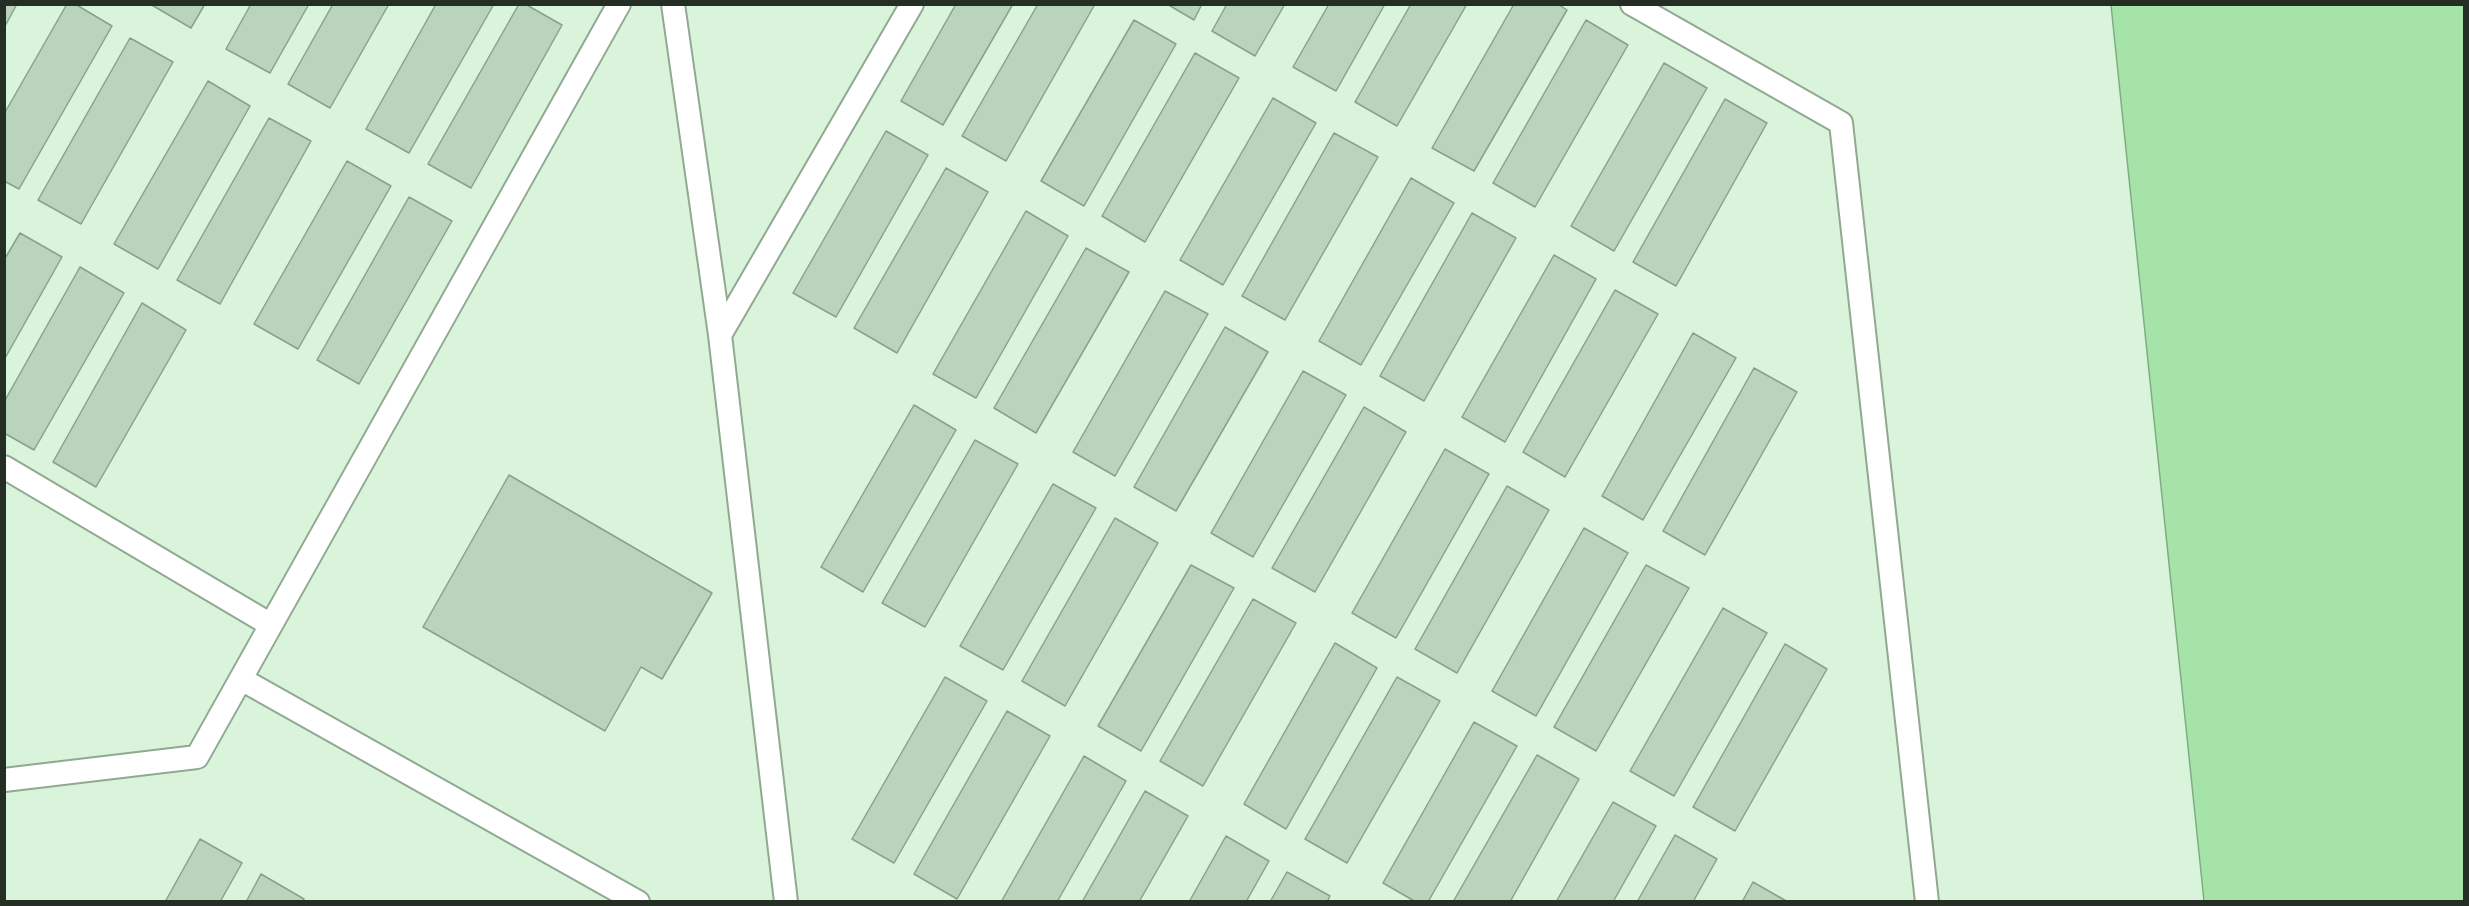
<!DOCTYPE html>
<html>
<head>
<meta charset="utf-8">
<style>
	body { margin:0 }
	#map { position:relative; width:2469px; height:906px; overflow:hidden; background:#daf4db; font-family:"IBM Plex Sans",sans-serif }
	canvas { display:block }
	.frame { position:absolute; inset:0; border:6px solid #242e25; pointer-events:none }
</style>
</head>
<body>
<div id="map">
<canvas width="2469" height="906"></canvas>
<div class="frame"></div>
</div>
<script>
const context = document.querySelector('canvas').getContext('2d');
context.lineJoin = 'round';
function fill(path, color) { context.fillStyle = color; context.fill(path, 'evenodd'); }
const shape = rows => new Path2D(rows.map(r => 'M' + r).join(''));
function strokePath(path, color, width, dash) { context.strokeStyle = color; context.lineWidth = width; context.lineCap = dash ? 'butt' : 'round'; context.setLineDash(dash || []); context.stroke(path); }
const water = shape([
	[2111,5,2464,5,2464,901,2204,901,2111,5]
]);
fill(water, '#a5e3a9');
strokePath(water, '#7ead81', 1.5);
const building = shape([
	[4,4,17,4,4,28,4,4],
	[67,4,75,4,112,26,19,189,4,181,4,114,67,4],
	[150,4,205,4,191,28,150,4],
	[251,4,309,4,270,73,226,49,251,4],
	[333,4,389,4,330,108,288,84,333,4],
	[436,4,494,4,409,153,366,129,436,4],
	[519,4,525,4,562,25,471,188,428,164,519,4],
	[956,4,1013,4,943,125,901,101,956,4],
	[1038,4,1095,4,1006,161,962,136,1038,4],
	[1167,4,1202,4,1194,20,1167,4],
	[1227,4,1285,4,1255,56,1212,31,1227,4],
	[1329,4,1385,4,1336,91,1293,67,1329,4],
	[1411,4,1467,4,1397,126,1355,102,1411,4],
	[1514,4,1558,4,1567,10,1474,171,1432,148,1514,4],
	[1134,20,1176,44,1084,206,1041,181,1134,20],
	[1586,20,1628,45,1535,207,1493,183,1586,20],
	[130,38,173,62,81,224,38,200,130,38],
	[1195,53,1239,78,1145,242,1102,216,1195,53],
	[1664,63,1707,88,1614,251,1571,226,1664,63],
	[208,81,250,106,158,269,114,244,208,81],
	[1273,98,1316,123,1223,285,1180,260,1273,98],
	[1725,99,1767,123,1676,286,1633,262,1725,99],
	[269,118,311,141,220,304,177,280,269,118],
	[886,131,928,155,836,317,793,293,886,131],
	[1334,133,1378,157,1285,320,1242,296,1334,133],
	[347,161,391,186,298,349,254,324,347,161],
	[946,168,988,192,897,353,854,328,946,168],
	[1411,178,1454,203,1361,365,1319,341,1411,178],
	[409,197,452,221,359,384,317,360,409,197],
	[1026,211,1068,236,976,398,933,374,1026,211],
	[1472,213,1516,238,1424,401,1380,376,1472,213],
	[20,233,62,257,4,360,4,260,20,233],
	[1086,248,1129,272,1036,433,994,408,1086,248],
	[1554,255,1596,279,1505,442,1462,417,1554,255],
	[80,267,124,293,34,450,4,433,4,402,80,267],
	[1615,290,1658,314,1565,477,1523,452,1615,290],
	[1165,291,1208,314,1115,476,1073,452,1165,291],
	[142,303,186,330,96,487,53,462,142,303],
	[1225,327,1268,352,1176,511,1134,487,1225,327],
	[1693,333,1736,358,1643,520,1602,496,1693,333],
	[1754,368,1797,392,1705,555,1663,531,1754,368],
	[1303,371,1346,395,1253,557,1211,533,1303,371],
	[914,405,956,430,863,592,821,567,914,405],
	[1364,407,1406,432,1315,592,1272,568,1364,407],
	[975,440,1018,464,925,627,882,603,975,440],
	[1445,449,1489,474,1396,638,1352,613,1445,449],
	[509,475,712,593,662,679,641,667,605,731,423,627,509,475],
	[1053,484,1096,508,1003,670,960,646,1053,484],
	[1507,486,1549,510,1457,673,1415,649,1507,486],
	[1115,518,1158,543,1065,706,1022,681,1115,518],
	[1584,528,1628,553,1536,716,1492,691,1584,528],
	[1191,565,1234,588,1141,751,1098,726,1191,565],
	[1646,565,1689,588,1596,751,1554,727,1646,565],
	[1253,599,1296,623,1203,786,1160,761,1253,599],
	[1723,608,1767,633,1674,796,1630,771,1723,608],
	[1335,643,1377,668,1286,829,1244,804,1335,643],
	[1785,644,1827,669,1735,831,1693,807,1785,644],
	[945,677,987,701,894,863,852,839,945,677],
	[1397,677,1440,701,1347,863,1305,839,1397,677],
	[1007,711,1050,736,957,899,914,874,1007,711],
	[1474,722,1517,746,1428,902,1416,902,1383,883,1474,722],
	[1537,755,1579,779,1510,902,1453,902,1537,755],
	[1084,756,1126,781,1057,902,1001,902,1084,756],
	[1145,791,1188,816,1139,902,1082,902,1145,791],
	[1613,802,1656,826,1613,902,1556,902,1613,802],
	[1675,835,1717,859,1693,902,1637,902,1675,835],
	[1226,836,1269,861,1246,902,1189,902,1226,836],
	[200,839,242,863,220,902,165,902,200,839],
	[1287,872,1330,896,1327,902,1270,902,1287,872],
	[261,874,304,899,302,902,246,902,261,874],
	[1753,882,1788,902,1742,902,1753,882]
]);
fill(building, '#bad3bb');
strokePath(building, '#88a18a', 1.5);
const service = shape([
	[673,4,720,335,786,902],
	[1632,4,1841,123,1927,902],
	[720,335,912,4],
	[4,467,271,625],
	[241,679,638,902],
	[4,780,197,757,619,4]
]);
strokePath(service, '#90a991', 26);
strokePath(service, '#fff', 22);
</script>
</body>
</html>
